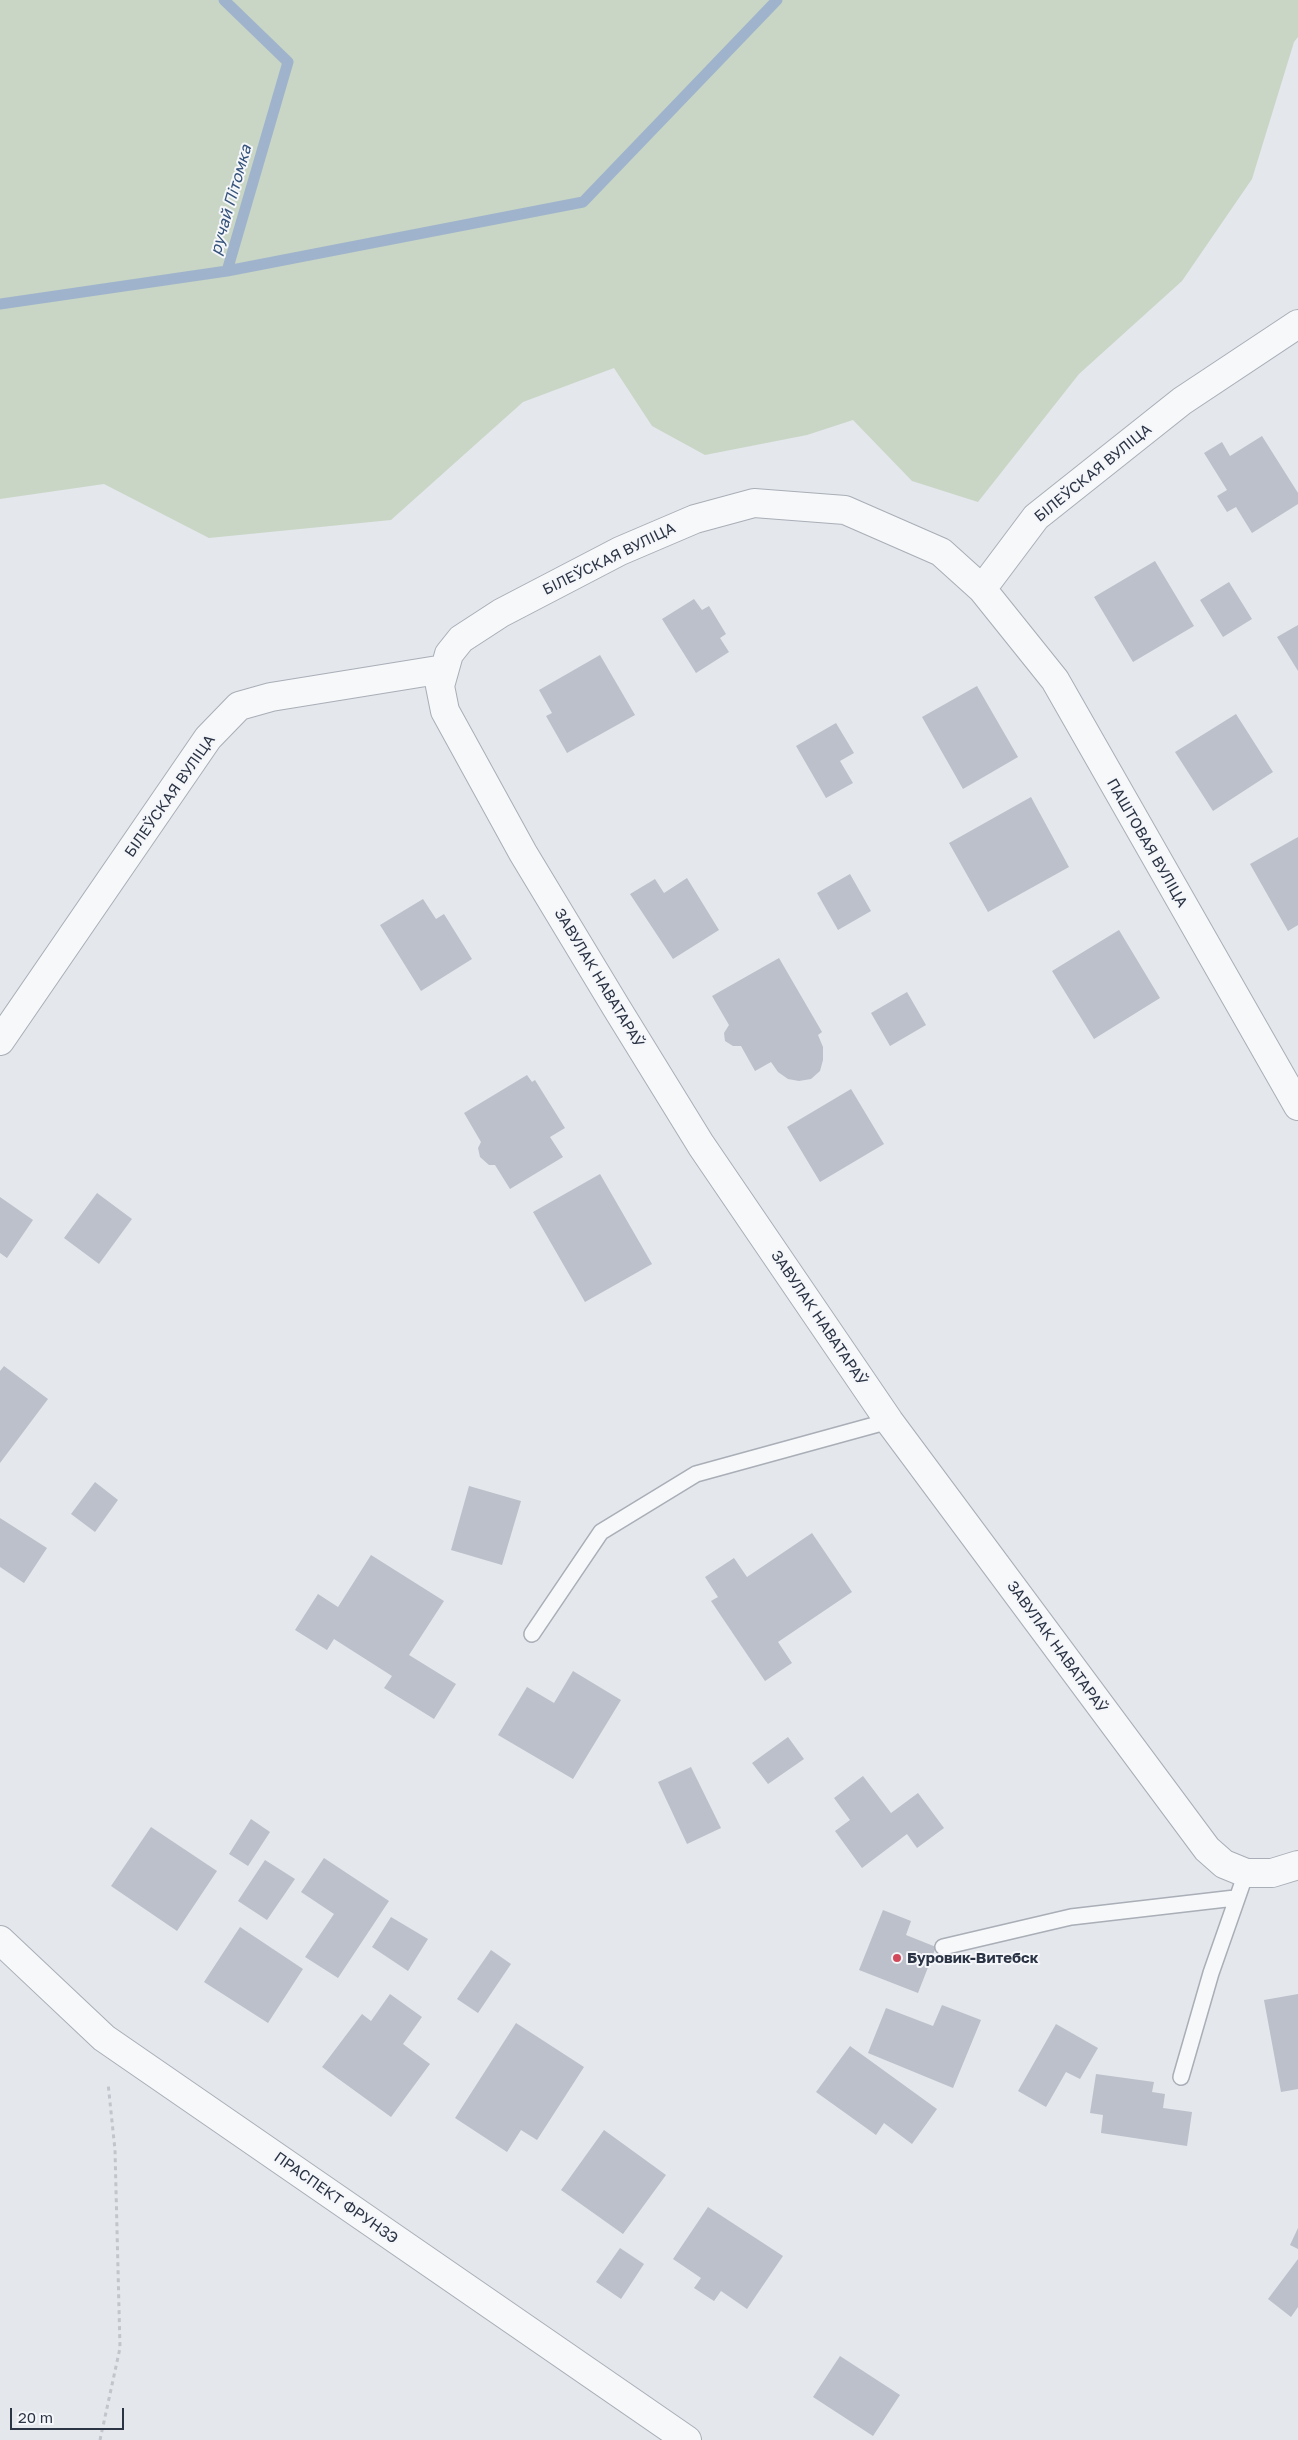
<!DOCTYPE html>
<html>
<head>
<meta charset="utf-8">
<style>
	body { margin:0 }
	#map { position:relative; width:1298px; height:2440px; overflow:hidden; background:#e4e7ec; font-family:"Golos Text",sans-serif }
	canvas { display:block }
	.scale { position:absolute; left:10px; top:2408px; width:114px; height:22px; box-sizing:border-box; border:2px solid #2b3445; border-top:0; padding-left:6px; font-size:15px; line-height:18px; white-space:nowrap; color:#2b3445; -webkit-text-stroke:4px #f4f6f9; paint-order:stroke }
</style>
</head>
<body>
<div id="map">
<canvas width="1298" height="2440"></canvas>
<div class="scale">20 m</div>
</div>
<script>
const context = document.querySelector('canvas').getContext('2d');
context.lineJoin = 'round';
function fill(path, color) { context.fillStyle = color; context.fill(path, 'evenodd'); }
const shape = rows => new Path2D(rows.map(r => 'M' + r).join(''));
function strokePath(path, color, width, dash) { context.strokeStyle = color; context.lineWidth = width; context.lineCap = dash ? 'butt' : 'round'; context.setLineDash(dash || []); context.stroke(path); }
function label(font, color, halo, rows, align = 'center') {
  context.font = font + ' "Golos Text",sans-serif'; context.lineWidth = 4; context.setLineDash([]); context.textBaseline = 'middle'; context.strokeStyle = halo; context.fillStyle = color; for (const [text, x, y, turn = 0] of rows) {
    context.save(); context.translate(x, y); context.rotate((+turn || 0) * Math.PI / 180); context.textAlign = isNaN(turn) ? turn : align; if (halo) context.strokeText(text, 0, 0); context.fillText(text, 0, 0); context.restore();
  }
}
fill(shape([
	[0,0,1298,0,1298,37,1294,42,1252,179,1182,281,1079,374,978,502,912,481,853,420,807,435,705,455,652,426,614,368,523,402,391,520,209,538,104,484,0,499]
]), '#c9d6c5');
strokePath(shape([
	[227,271,583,202,777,0],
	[0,304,227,271,288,62,224,0]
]), '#9fb4cc', 11);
fill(shape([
	[1262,436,1298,493,1298,504,1252,533,1236,507,1227,512,1217,496,1227,490,1204,453,1222,442,1230,456],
	[1155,561,1194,626,1133,662,1094,597],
	[1229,582,1252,619,1223,637,1200,600],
	[694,599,702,610,709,606,726,634,720,638,729,652,696,673,662,619],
	[1298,625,1298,671,1277,637],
	[600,655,635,715,567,753,546,716,552,713,539,690],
	[977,686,1018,757,963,789,922,717],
	[1236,714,1273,772,1213,811,1175,752],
	[836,723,854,753,840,761,853,783,826,798,796,746],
	[1031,797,1069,867,988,912,949,843],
	[1298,837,1298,925,1288,931,1250,864],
	[850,874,871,911,838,930,817,893],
	[687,878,719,930,673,959,630,894,655,879,664,893],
	[423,899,436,919,444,914,472,959,421,991,380,925],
	[1119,930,1160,998,1094,1039,1052,971],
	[779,958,822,1032,818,1035,823,1047,823,1060,820,1071,811,1079,799,1081,788,1079,778,1072,771,1062,755,1071,741,1046,733,1046,725,1041,724,1033,729,1025,712,996],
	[907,992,926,1025,890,1046,871,1013],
	[527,1075,532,1082,535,1080,565,1128,550,1137,563,1157,510,1189,495,1165,489,1165,480,1157,478,1148,481,1142,464,1113],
	[851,1089,884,1144,820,1182,787,1127],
	[600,1174,652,1264,585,1302,533,1212],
	[97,1193,132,1219,99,1264,64,1238],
	[0,1197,33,1220,7,1258,0,1253],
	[4,1366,48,1399,0,1463,0,1371],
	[95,1482,118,1500,95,1532,71,1514],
	[469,1486,521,1501,502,1565,451,1550],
	[0,1518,47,1548,24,1583,0,1567],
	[812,1533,852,1592,778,1642,792,1663,765,1681,711,1601,718,1597,705,1577,734,1558,747,1577],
	[371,1555,444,1601,409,1655,456,1684,434,1719,384,1688,392,1676,334,1639,327,1650,295,1630,318,1594,338,1607],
	[573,1671,621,1700,573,1779,498,1735,527,1687,554,1703],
	[788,1737,804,1759,768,1784,752,1763],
	[691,1767,721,1828,687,1844,658,1782],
	[863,1776,891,1813,918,1793,944,1828,917,1848,907,1834,862,1868,835,1831,850,1820,834,1798],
	[251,1819,270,1832,248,1866,229,1854],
	[151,1827,217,1871,177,1931,111,1886],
	[324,1858,389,1901,338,1978,305,1957,334,1914,301,1892],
	[265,1860,295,1879,267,1920,238,1901],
	[883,1910,911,1921,906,1935,936,1947,918,1993,859,1970],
	[391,1917,428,1939,408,1971,372,1947],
	[240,1927,303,1969,268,2023,204,1982],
	[491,1950,511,1964,478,2013,457,1999],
	[390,1994,422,2017,403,2044,430,2064,391,2117,322,2067,362,2014,371,2021],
	[1298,1994,1298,2089,1281,2092,1264,2000],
	[942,2005,981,2020,953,2088,868,2053,886,2008,933,2026],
	[516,2023,584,2067,537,2140,521,2130,507,2152,455,2118],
	[1056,2024,1098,2048,1080,2079,1066,2072,1046,2107,1018,2091],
	[850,2046,937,2109,912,2144,884,2123,876,2135,816,2092],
	[1096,2074,1154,2082,1152,2092,1165,2094,1163,2108,1192,2112,1187,2146,1101,2133,1103,2115,1090,2113],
	[604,2130,666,2175,623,2234,561,2190],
	[708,2207,783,2256,747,2309,721,2291,714,2301,694,2288,701,2278,673,2259],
	[1298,2228,1298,2249,1290,2245],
	[620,2248,644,2264,621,2299,596,2282],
	[1298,2259,1298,2307,1291,2317,1268,2299],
	[840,2356,900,2395,873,2436,813,2397]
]), '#bbc0ca');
const service = shape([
	[532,1634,601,1532,696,1474,889,1421],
	[943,1947,1071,1917,1235,1898],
	[1181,2077,1211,1973,1246,1873]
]);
const minor = shape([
	[1298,324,1182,401,1036,517,982,589,941,552,845,510,754,503,695,519,620,551,501,613,461,639,449,654,440,686,445,711,523,853,616,1007,701,1145,889,1421,1207,1849,1224,1864,1246,1873,1272,1873,1298,1865],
	[982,589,1055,680,1298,1106],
	[0,1041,208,738,239,706,271,697,444,669],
	[0,1940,104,2038,687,2440]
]);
strokePath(service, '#a9aeb7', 18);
strokePath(minor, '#a9aeb7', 30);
strokePath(shape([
	[100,2440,120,2348,115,2150,108,2083]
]), '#c2c5cb', 3, [4, 4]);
strokePath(service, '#f7f8fa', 15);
strokePath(minor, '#f7f8fa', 28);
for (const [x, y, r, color] of [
	[897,1958,5,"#d1495b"]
]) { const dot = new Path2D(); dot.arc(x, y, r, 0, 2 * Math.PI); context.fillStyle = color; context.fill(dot); strokePath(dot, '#f4f6f9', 2); }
label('15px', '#2b3445', '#f4f6f9', [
	["БІЛЕЎСКАЯ ВУЛІЦА",1093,473,-39],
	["БІЛЕЎСКАЯ ВУЛІЦА",609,559,-26],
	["БІЛЕЎСКАЯ ВУЛІЦА",170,796,-55],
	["ПАШТОВАЯ ВУЛІЦА",1147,843,60],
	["ЗАВУЛАК НАВАТАРАЎ",599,978,59],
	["ЗАВУЛАК НАВАТАРАЎ",819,1318,56],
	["ЗАВУЛАК НАВАТАРАЎ",1057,1647,54],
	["ПРАСПЕКТ ФРУНЗЭ",336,2198,35]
]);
label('bold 15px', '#2b3445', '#f4f6f9', [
	["Буровик-Витебск",907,1958]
], 'left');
label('italic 16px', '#34527a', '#f4f6f9', [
	["ручай Пітомка",231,200,-74]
]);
</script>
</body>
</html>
